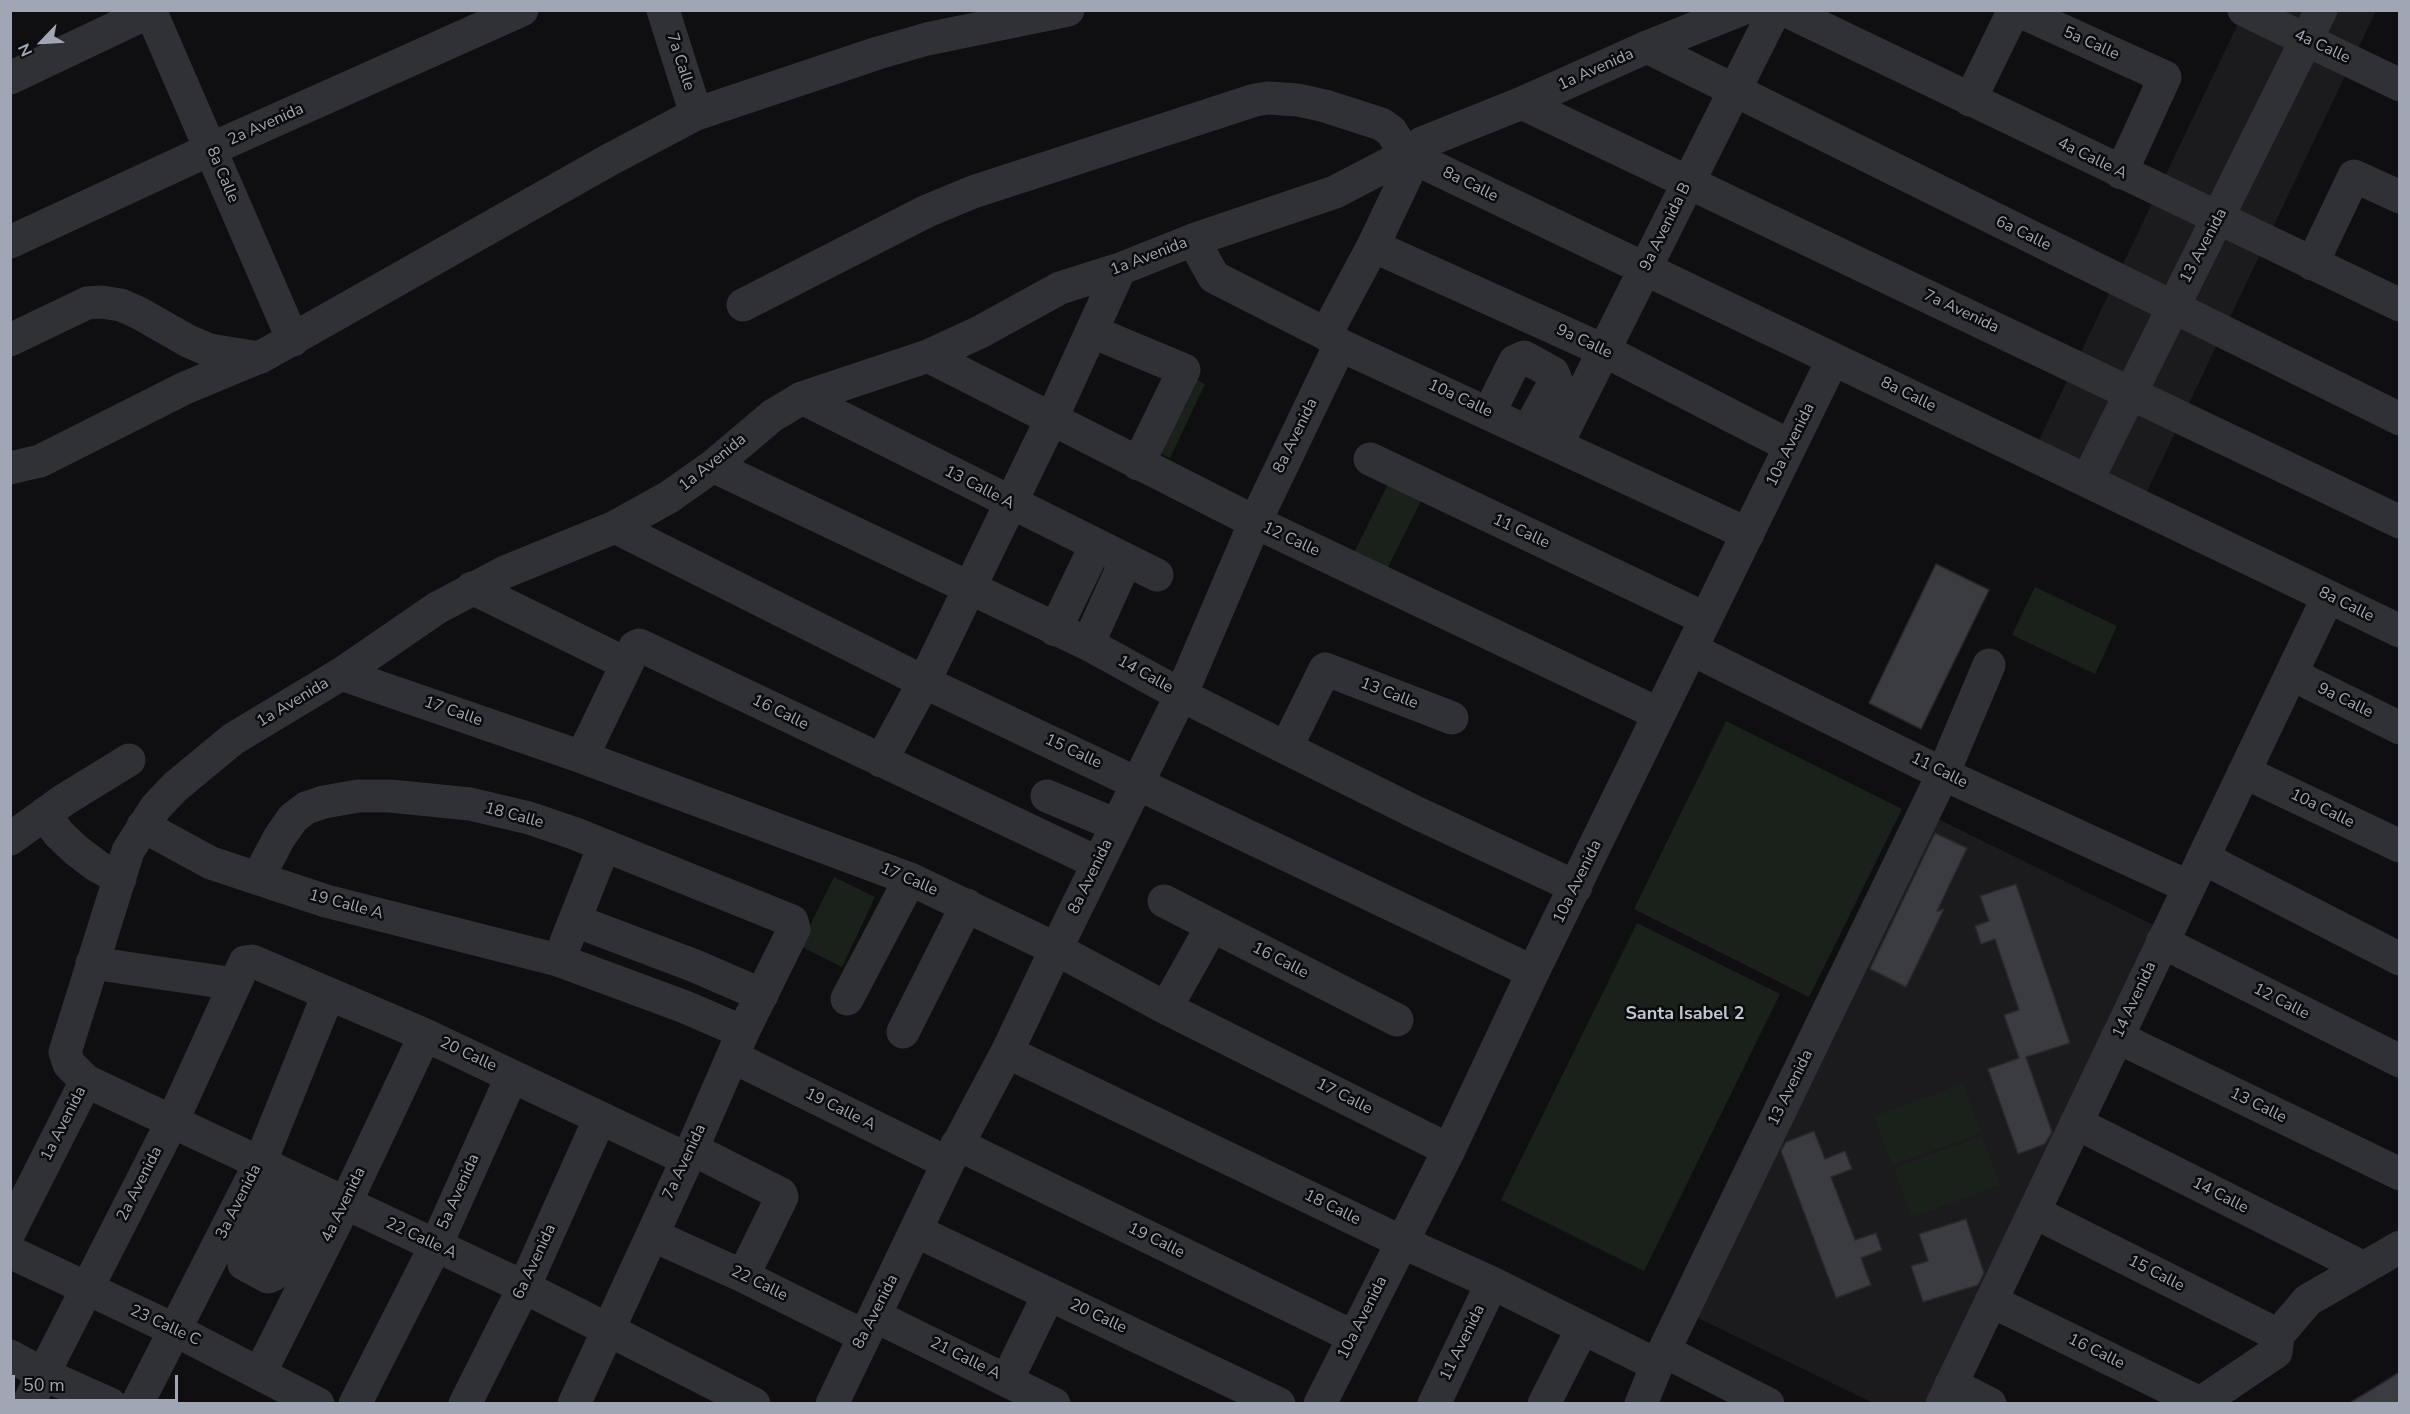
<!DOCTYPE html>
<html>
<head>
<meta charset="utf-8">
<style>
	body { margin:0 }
	#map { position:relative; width:2410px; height:1414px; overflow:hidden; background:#0f0f11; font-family:"Nunito Sans",sans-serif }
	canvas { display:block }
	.frame { position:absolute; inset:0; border:12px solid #a0a6b3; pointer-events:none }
	.north { position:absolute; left:12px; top:12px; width:60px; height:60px; -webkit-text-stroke:4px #0a0b0c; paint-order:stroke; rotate:245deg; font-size:16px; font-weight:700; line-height:24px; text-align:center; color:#a0a6b3 }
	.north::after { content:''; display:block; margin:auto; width:21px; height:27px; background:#a0a6b3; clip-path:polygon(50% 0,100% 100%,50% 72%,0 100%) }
	.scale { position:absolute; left:12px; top:1375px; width:166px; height:27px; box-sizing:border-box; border:3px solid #a0a6b3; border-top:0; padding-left:8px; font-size:18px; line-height:21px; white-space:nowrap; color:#a0a6b3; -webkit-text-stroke:4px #0a0b0c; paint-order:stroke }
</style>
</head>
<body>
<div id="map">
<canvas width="2410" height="1414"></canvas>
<div class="frame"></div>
<div class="north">N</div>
<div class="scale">50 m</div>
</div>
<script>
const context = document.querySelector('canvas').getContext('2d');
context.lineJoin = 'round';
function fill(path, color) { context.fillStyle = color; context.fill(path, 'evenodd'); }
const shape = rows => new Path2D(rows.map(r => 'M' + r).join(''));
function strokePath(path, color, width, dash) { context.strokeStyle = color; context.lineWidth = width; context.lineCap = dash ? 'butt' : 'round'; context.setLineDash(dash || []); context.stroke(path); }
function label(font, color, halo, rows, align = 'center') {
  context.font = font + ' "Nunito Sans",sans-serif'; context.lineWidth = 5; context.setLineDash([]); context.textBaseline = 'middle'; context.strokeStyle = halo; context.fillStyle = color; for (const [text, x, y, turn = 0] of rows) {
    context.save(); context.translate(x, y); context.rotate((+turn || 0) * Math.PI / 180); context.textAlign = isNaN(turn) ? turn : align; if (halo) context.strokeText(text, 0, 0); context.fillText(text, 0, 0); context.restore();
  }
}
fill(shape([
	[2244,11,2376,11,2142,502,2034,450],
	[1936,818,2166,931,1936,1403,1873,1403,1694,1316]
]), '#1b1b1e');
fill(shape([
	[1175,369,1205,384,1170,458,1140,443],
	[1391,478,1424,495,1387,569,1354,553],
	[2035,587,2117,626,2095,674,2012,635],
	[1726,721,1902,809,1809,997,1634,909],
	[834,877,875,897,842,967,800,946],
	[1637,923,1780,994,1644,1271,1501,1200],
	[1963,1084,1981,1133,1892,1165,1874,1116],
	[1982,1136,2000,1185,1912,1217,1894,1168]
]), '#1a211a');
const building = shape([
	[1936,564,1989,590,1921,729,1869,703,1936,564],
	[1935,833,1967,848,1937,911,1944,909,1906,987,1870,969,1935,833],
	[2016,884,2070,1043,2026,1057,2052,1132,2045,1144,2018,1154,1988,1069,2019,1058,2004,1015,2019,1010,1995,939,1981,944,1975,926,1989,921,1980,896,2016,884],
	[1814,1131,1825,1159,1845,1151,1852,1169,1831,1177,1855,1240,1876,1233,1882,1250,1861,1258,1871,1285,1836,1298,1781,1151,1786,1142,1814,1131],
	[1966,1219,1984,1273,1978,1285,1923,1302,1911,1266,1928,1261,1919,1234,1966,1219],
	[2400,1372,2400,1404,2348,1404,2371,1390,2400,1372]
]);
fill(building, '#3b3c41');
strokePath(building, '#29292d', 1.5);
strokePath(shape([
	[150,10,293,340],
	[663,10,696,114],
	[1785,10,2400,305],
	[2017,10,2165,77,2121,173],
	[2244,10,2400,85],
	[1647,47,2400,419],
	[10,78,153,10],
	[1970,100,2014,10],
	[1522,103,2400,522],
	[1416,159,2400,631],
	[1193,240,1214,277,1326,334,1340,345,1748,534],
	[10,242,211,149,522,10],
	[1373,246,1605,351,1790,446],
	[2312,264,2354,176,2400,197],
	[743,305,927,211,973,192,1255,100,1268,98,1298,100,1325,106,1381,124,1391,131,1406,155],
	[1093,332,1184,370,1138,464],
	[1326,334,1373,246,1422,143],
	[10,340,87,303,102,302,121,305,139,313,188,341,209,350,259,358,609,160,696,114,878,53,927,39,1068,10],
	[928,356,1255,522,1659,714],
	[802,398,1157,575],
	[1489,413,1515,361,1524,357,1553,373,1556,380,1528,431],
	[1557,444,1775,10],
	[1370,459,1706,619],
	[713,466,1088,644,1181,695,1286,748,1417,813,1576,887],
	[10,468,40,461,185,388,257,358],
	[2087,481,2321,10],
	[615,527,924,682,1533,972],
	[472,588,627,664,635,647,639,645,1098,863],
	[1055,630,1096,545],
	[1088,644,1126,560],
	[1691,649,1943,774,2189,887],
	[341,674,582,757,910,879,1056,949,1166,1008,1449,1150],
	[2291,674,2400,728],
	[1286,748,1325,669,1452,718],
	[582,757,627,664],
	[881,761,924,682,1051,420,1120,269],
	[2244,772,2400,846],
	[1047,796,1116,825],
	[44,814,59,834,77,851,97,866,120,879],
	[143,826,211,863,326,901,558,960,685,1007,743,1032],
	[10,839,64,800,129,760],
	[2203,858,2400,959],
	[258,878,279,838,293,818,306,808,324,802,358,796,390,796,470,804,529,818,576,834,792,921,794,929,743,1032,692,1149,574,1404],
	[1164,901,1397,1020],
	[576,921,695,966,762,995],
	[566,942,604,846],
	[2162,942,2400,1061],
	[92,963,235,984],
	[847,999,910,879],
	[1166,1008,1212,926],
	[903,1032,967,905],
	[2117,1037,2400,1174],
	[1007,1052,1402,1242,1492,1283,1657,1365],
	[733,1057,948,1163],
	[86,1081,524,1287,754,1404],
	[2076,1123,2364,1268],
	[957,1144,1354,1337],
	[692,1149,781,1194,782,1197,743,1276],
	[287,1176,244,1264,268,1277,273,1275,290,1242,319,1256],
	[2034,1212,2278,1335],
	[10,1231,86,1081,69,1064,65,1052,128,851,156,807,175,787,233,739,341,674,437,608,505,572,615,527,669,497,713,466,772,416,802,398,928,356,980,332,1060,288,1120,269,1193,240,1335,192,1406,155,1422,143,1522,103,1647,47,1740,10],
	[916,1231,1279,1404],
	[652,1235,743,1276,864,1336],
	[290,1242,315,1190],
	[10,1252,175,1330,318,1404],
	[1991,1301,2200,1403],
	[875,1316,1054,1404],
	[1664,1351,1768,1404],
	[10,1356,43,1374,110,1404],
	[260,1373,345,1204,425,1035],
	[1007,1380,1049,1294],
	[1951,1384,1990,1404],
	[28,1404,172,1122,245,962,252,961,425,1035,687,1159],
	[137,1404,260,1163,328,995],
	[355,1404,436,1245,512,1076],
	[465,1404,524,1287,600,1118],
	[832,1404,948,1163,1007,1052,1056,949,1181,695,1255,522,1340,345],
	[1320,1404,1449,1150,1533,972,1833,359],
	[1434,1404,1492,1283],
	[1544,1404,1582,1329],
	[1641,1404,1657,1365,1943,774,1989,665],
	[1942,1404,2328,597],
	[2199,1404,2276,1352,2278,1335,2308,1300,2400,1247]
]), '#303136', 33);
label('16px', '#a0a6b3', '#0a0b0c', [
	["5a Calle",2091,44,24],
	["4a Calle",2322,47,25],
	["7a Calle",680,62,72],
	["1a Avenida",1596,70,-24],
	["2a Avenida",266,125,-24],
	["4a Calle A",2092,159,26],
	["8a Calle",222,175,67],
	["8a Calle",1470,185,26],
	["9a Avenida B",1666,227,-64],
	["6a Calle",2023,234,26],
	["13 Avenida",2204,246,-62],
	["1a Avenida",1149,257,-21],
	["7a Avenida",1961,312,25],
	["9a Calle",1584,342,25],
	["8a Calle",1908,395,26],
	["10a Calle",1460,399,25],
	["8a Avenida",1296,436,-64],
	["10a Avenida",1791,445,-64],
	["1a Avenida",713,463,-39],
	["13 Calle A",979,488,27],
	["11 Calle",1521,532,25],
	["12 Calle",1291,540,25],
	["8a Calle",2346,605,26],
	["14 Calle",1145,675,29],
	["13 Calle",1389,694,21],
	["9a Calle",2345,701,26],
	["1a Avenida",293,703,-31],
	["17 Calle",453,712,19],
	["16 Calle",780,713,26],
	["15 Calle",1073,752,25],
	["11 Calle",1939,771,26],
	["10a Calle",2322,809,26],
	["18 Calle",514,816,15],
	["8a Avenida",1091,877,-64],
	["17 Calle",909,880,23],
	["10a Avenida",1578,882,-64],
	["19 Calle A",346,905,15],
	["16 Calle",1280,961,27],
	["14 Avenida",2135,1000,-65],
	["12 Calle",2281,1002,27],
	["20 Calle",468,1055,25],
	["13 Avenida",1791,1088,-64],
	["17 Calle",1344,1097,27],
	["13 Calle",2258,1106,26],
	["19 Calle A",840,1110,26],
	["1a Avenida",64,1124,-63],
	["7a Avenida",685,1162,-65],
	["2a Avenida",140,1184,-63],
	["5a Avenida",459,1192,-66],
	["14 Calle",2220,1196,27],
	["3a Avenida",239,1202,-63],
	["4a Avenida",344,1205,-64],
	["18 Calle",1332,1208,26],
	["22 Calle A",421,1239,25],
	["19 Calle",1156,1241,26],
	["6a Avenida",535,1262,-65],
	["15 Calle",2156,1274,27],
	["22 Calle",759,1284,26],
	["8a Avenida",876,1312,-63],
	["20 Calle",1098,1317,25],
	["10a Avenida",1363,1318,-63],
	["23 Calle C",165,1326,25],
	["11 Avenida",1463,1343,-64],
	["16 Calle",2096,1352,26],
	["21 Calle A",965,1359,26]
]);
label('bold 18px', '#c1c5cf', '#0a0b0c', [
	["Santa Isabel 2",1685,1015]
]);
</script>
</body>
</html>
